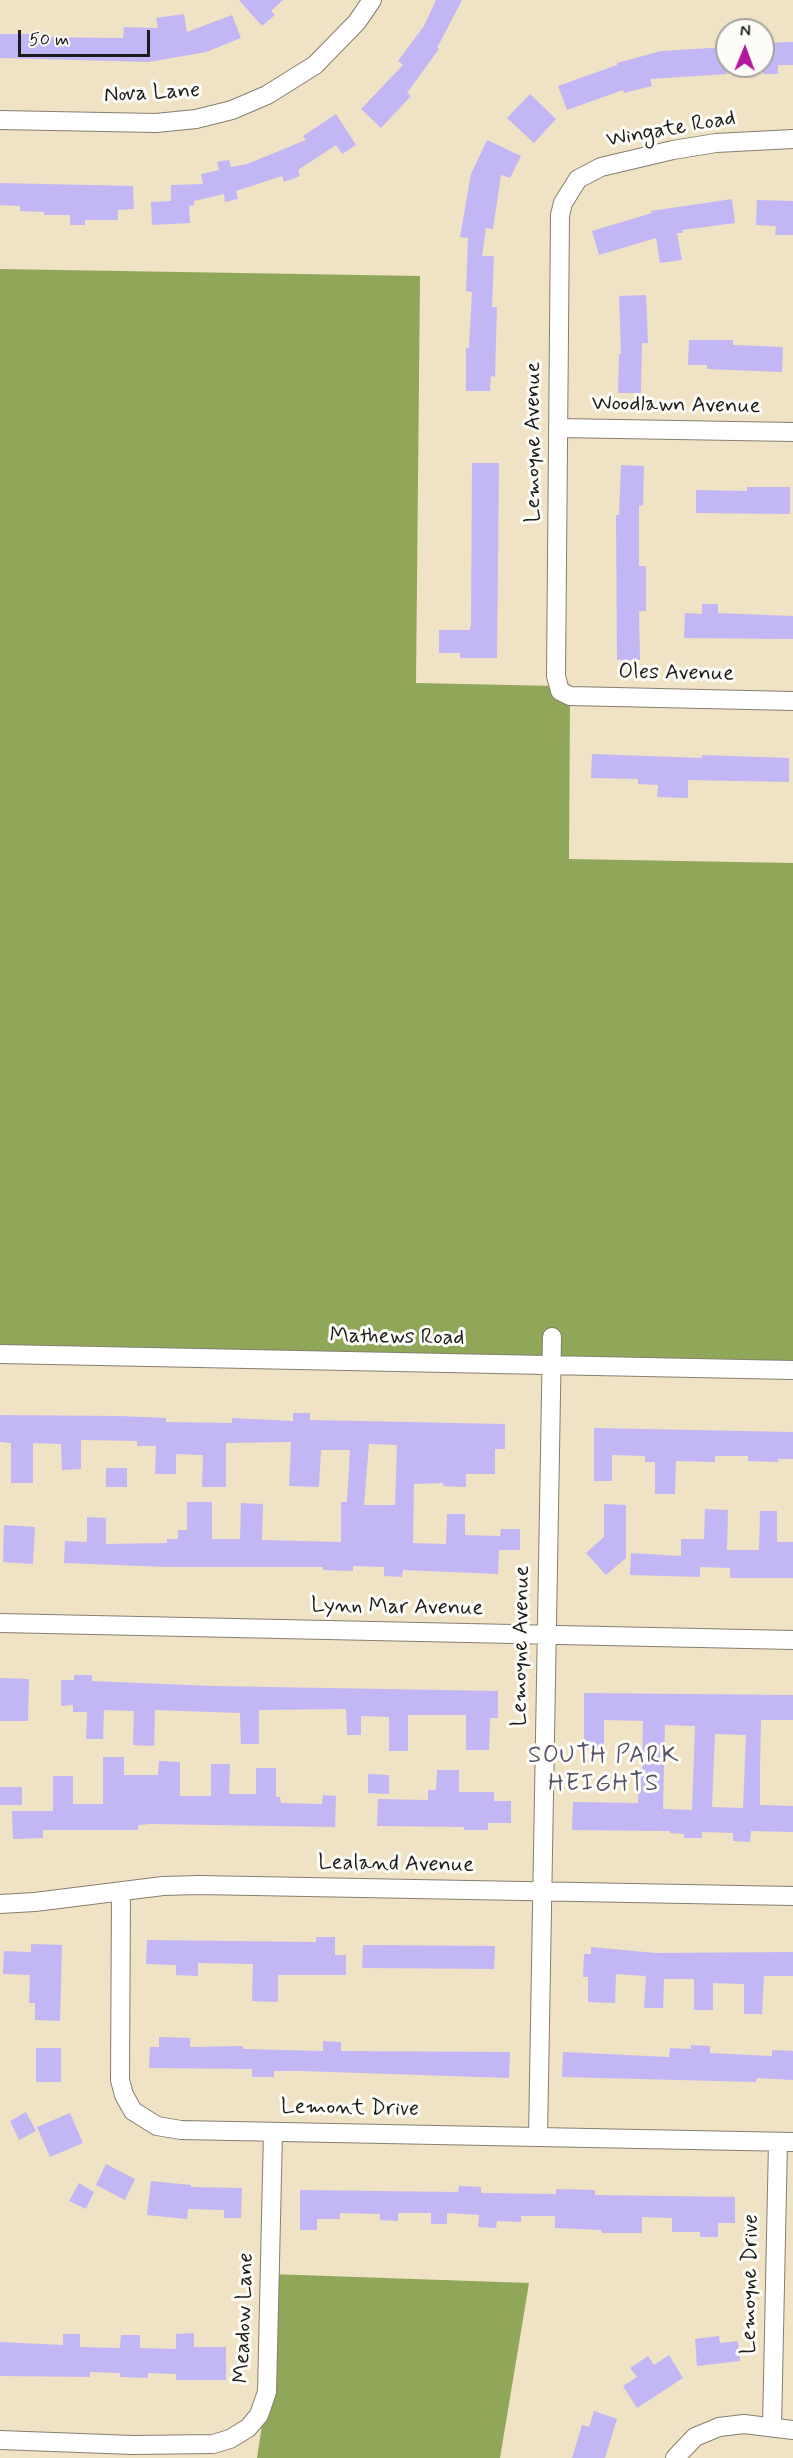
<!DOCTYPE html>
<html>
<head>
<meta charset="utf-8">
<style>
	body { margin:0 }
	#map { position:relative; width:793px; height:2458px; overflow:hidden; background:#f0e2c5; font-family:Mynerve,sans-serif }
	canvas { display:block }
	.north { position:absolute; left:715px; top:18px; width:60px; height:60px; box-sizing:border-box; background:#fdfcf7; border:2px solid #a3a29f; border-radius:50%; rotate:1deg; font-size:16px; font-weight:700; line-height:24px; text-align:center; color:#1c1c1c }
	.north::after { content:''; display:block; margin:auto; width:21px; height:27px; background:#b5179e; clip-path:polygon(50% 0,100% 100%,50% 72%,0 100%) }
	.scale { position:absolute; left:18px; top:30px; width:132px; height:27px; box-sizing:border-box; border:3px solid #1c1c1c; border-top:0; padding-left:8px; font-size:18px; line-height:21px; white-space:nowrap; color:#1c1c1c; -webkit-text-stroke:4px #fdfcf7; paint-order:stroke }
</style>
</head>
<body>
<div id="map">
<canvas width="793" height="2458"></canvas>
<div class="north">N</div>
<div class="scale">50 m</div>
</div>
<script>
const context = document.querySelector('canvas').getContext('2d');
context.lineJoin = 'round';
function fill(path, color) { context.fillStyle = color; context.fill(path, 'evenodd'); }
const shape = rows => new Path2D(rows.map(r => 'M' + r).join(''));
function strokePath(path, color, width, dash) { context.strokeStyle = color; context.lineWidth = width; context.lineCap = dash ? 'butt' : 'round'; context.setLineDash(dash || []); context.stroke(path); }
function label(font, color, halo, rows, align = 'center') {
  context.font = font + ' Mynerve,sans-serif'; context.lineWidth = 6; context.setLineDash([]); context.textBaseline = 'middle'; context.strokeStyle = halo; context.fillStyle = color; for (const [text, x, y, turn = 0] of rows) {
    context.save(); context.translate(x, y); context.rotate((+turn || 0) * Math.PI / 180); context.textAlign = isNaN(turn) ? turn : align; if (halo) context.strokeText(text, 0, 0); context.fillText(text, 0, 0); context.restore();
  }
}
fill(shape([
	[0,269,420,276,416,683,557,686,570,696,569,859,793,863,793,1370,0,1354],
	[270,2274,529,2283,500,2458,257,2458,267,2392]
]), '#90a759');
fill(shape([
	[239,0,283,0,271,11,275,15,262,26],
	[436,0,462,0,437,48,439,49,407,93,411,96,381,128,361,109,403,65,398,61,424,26],
	[184,14,187,32,232,15,241,38,206,52,149,62,0,58,0,34,32,34,32,37,123,38,124,27,158,28,156,18],
	[793,42,793,65,778,65,778,74,763,74,763,43],
	[727,47,727,74,650,79,652,86,624,93,623,90,567,110,558,86,617,65,617,63,661,51],
	[530,94,556,119,534,143,507,118],
	[336,114,356,145,342,154,336,145,298,170,300,176,284,182,282,176,236,191,238,199,225,202,224,194,194,201,194,205,189,206,190,223,152,225,151,202,171,201,171,185,203,184,201,174,219,170,217,162,229,160,231,167,247,164,306,140,303,136],
	[487,140,521,156,510,178,501,175,493,229,486,228,482,256,494,256,492,307,497,307,495,377,491,376,490,391,466,391,466,348,469,348,472,292,466,291,468,238,460,237,471,174],
	[0,183,133,186,134,209,118,210,118,220,85,220,85,225,70,225,70,215,44,215,44,212,20,211,20,206,0,205],
	[732,199,735,223,682,230,683,233,677,233,682,260,660,263,656,238,599,255,592,231,652,213,651,211],
	[757,200,793,201,793,235,775,235,776,226,756,225],
	[646,295,648,343,642,343,641,393,618,393,619,354,621,354,619,296],
	[689,340,733,340,733,345,783,347,782,372,707,369,707,365,688,365],
	[472,463,499,463,497,658,460,658,460,653,439,653,439,630,470,630,471,624],
	[621,465,644,466,643,506,639,505,639,566,646,566,646,611,639,611,640,660,617,660,616,515,619,515],
	[747,487,790,487,790,514,696,513,696,490,747,491],
	[702,604,718,604,718,613,793,616,793,639,684,638,685,613,702,614],
	[592,754,702,758,702,755,789,758,789,782,688,780,688,798,657,797,658,785,638,784,638,779,591,778],
	[293,1413,310,1413,310,1420,505,1424,505,1449,495,1449,495,1474,466,1474,466,1487,443,1486,443,1483,414,1484,413,1543,446,1544,447,1514,465,1514,465,1535,500,1536,501,1529,520,1529,520,1550,499,1550,498,1574,403,1570,402,1577,384,1576,384,1567,353,1566,353,1571,323,1570,323,1567,167,1567,64,1563,65,1541,87,1542,87,1517,106,1518,106,1544,167,1543,167,1539,178,1539,178,1530,187,1530,187,1502,212,1502,212,1539,240,1539,241,1503,263,1504,262,1540,341,1542,341,1502,347,1502,350,1450,321,1450,319,1487,289,1486,291,1442,226,1443,226,1487,202,1487,203,1455,176,1454,176,1474,155,1474,156,1446,137,1446,137,1441,81,1440,81,1469,62,1470,61,1444,33,1443,33,1483,11,1483,11,1443,0,1442,0,1415,120,1416,166,1418,166,1422,232,1423,232,1418,293,1421],
	[369,1444,397,1445,395,1505,364,1505],
	[594,1428,793,1432,793,1459,778,1459,778,1462,748,1461,748,1456,715,1456,715,1462,676,1461,675,1494,655,1494,655,1462,645,1462,645,1456,612,1455,612,1481,594,1481],
	[106,1468,127,1468,127,1487,106,1487],
	[604,1504,626,1505,626,1558,606,1575,586,1553,604,1537],
	[705,1509,728,1510,727,1550,759,1550,760,1511,777,1511,777,1542,793,1542,793,1578,730,1578,730,1568,700,1567,700,1577,630,1575,631,1553,681,1556,681,1539,704,1539],
	[4,1525,35,1527,33,1564,3,1562],
	[74,1675,92,1675,92,1681,213,1686,498,1691,498,1718,490,1718,489,1750,466,1750,466,1715,408,1715,408,1751,389,1751,389,1717,361,1716,361,1735,347,1735,346,1709,259,1710,259,1744,241,1744,240,1713,155,1710,154,1746,133,1745,134,1711,104,1710,103,1739,86,1739,87,1712,73,1712,73,1705,61,1706,61,1680,74,1680],
	[0,1678,29,1679,28,1721,0,1721],
	[584,1693,793,1695,793,1720,761,1720,760,1767,760,1805,793,1806,793,1832,751,1831,750,1842,733,1841,733,1833,702,1832,702,1838,684,1838,684,1834,670,1833,670,1831,572,1830,573,1802,638,1803,639,1772,642,1772,643,1721,604,1720,604,1749,584,1749],
	[665,1725,695,1726,692,1810,663,1809],
	[715,1734,746,1735,743,1808,712,1807],
	[103,1757,124,1757,124,1775,158,1775,159,1761,180,1762,180,1796,211,1796,211,1764,230,1764,229,1794,256,1794,256,1768,276,1768,276,1797,280,1797,281,1803,322,1804,323,1795,336,1796,335,1827,150,1824,138,1825,138,1830,43,1830,43,1838,13,1839,12,1811,53,1811,53,1776,73,1776,73,1804,103,1804],
	[437,1770,459,1770,459,1792,494,1792,494,1801,511,1801,511,1823,488,1823,488,1830,464,1830,464,1827,377,1826,378,1799,428,1800,428,1790,436,1790],
	[368,1774,389,1775,389,1794,368,1793],
	[0,1787,22,1787,22,1805,0,1805],
	[316,1937,335,1937,335,1955,346,1955,346,1975,278,1975,278,2002,252,2001,253,1964,198,1963,198,1976,176,1975,176,1965,146,1964,147,1940,316,1942],
	[31,1944,62,1945,60,2021,35,2020,35,2003,29,2003,30,1975,3,1974,4,1951,31,1952],
	[363,1945,495,1946,494,1969,362,1968],
	[591,1947,656,1953,793,1952,793,1976,764,1976,762,2014,744,2014,744,1984,713,1983,713,2010,694,2010,694,1979,664,1979,663,2008,644,2008,646,1976,616,1974,615,2003,588,2002,588,1977,583,1977,584,1954,591,1954],
	[159,2037,190,2038,190,2047,243,2046,243,2049,323,2051,323,2041,341,2042,341,2051,510,2052,509,2078,301,2071,274,2071,274,2077,252,2077,252,2069,149,2068,150,2047,159,2047],
	[691,2045,710,2046,710,2053,772,2056,772,2050,793,2051,793,2080,757,2078,756,2082,562,2077,563,2052,669,2057,670,2048,691,2049],
	[36,2048,61,2048,61,2082,36,2082],
	[26,2112,36,2131,19,2140,10,2121],
	[70,2113,83,2143,50,2157,37,2127],
	[106,2164,135,2179,125,2200,96,2185],
	[151,2181,191,2185,191,2187,242,2188,241,2218,224,2218,224,2210,188,2209,187,2219,147,2215],
	[79,2183,94,2192,86,2209,69,2201],
	[459,2186,481,2187,481,2193,556,2194,556,2189,595,2190,595,2195,735,2197,735,2223,718,2223,718,2237,700,2237,700,2232,672,2232,672,2218,642,2217,642,2233,602,2233,601,2230,555,2228,555,2216,521,2216,521,2222,497,2221,496,2228,478,2227,479,2215,447,2213,447,2224,431,2224,431,2213,398,2213,398,2221,380,2220,380,2214,340,2213,340,2219,317,2219,317,2230,300,2230,300,2190,458,2192],
	[194,2333,194,2347,226,2347,226,2380,176,2380,176,2374,148,2373,148,2378,120,2377,120,2373,90,2372,90,2377,0,2376,0,2342,63,2345,63,2334,80,2334,80,2347,120,2348,121,2335,140,2335,140,2348,176,2349,176,2334],
	[719,2336,720,2343,738,2341,740,2361,697,2366,695,2339],
	[669,2355,683,2378,637,2408,623,2386,637,2377,630,2368,648,2356,654,2365],
	[594,2411,617,2419,605,2458,572,2458,582,2425,589,2427]
]), '#c2b7f4');
const minor = shape([
	[0,120,156,123,196,119,232,110,267,95,315,65,357,22,372,0],
	[793,139,716,143,673,150,601,167,578,179,563,203,560,215,556,676,560,691,570,696,793,701],
	[559,428,793,432],
	[0,1354,793,1370],
	[0,1623,793,1640],
	[121,1892,120,2080,124,2095,133,2111,157,2126,181,2130,793,2142],
	[0,1904,35,1902,163,1886,199,1885,793,1896],
	[538,2137,552,1337],
	[772,2427,778,2142],
	[0,2440,133,2445,213,2444,230,2439,248,2428,259,2415,267,2392,273,2132],
	[675,2458,695,2437,719,2427,744,2424,793,2430]
]);
strokePath(minor, '#867f70', 20);
strokePath(minor, '#fff', 18);
label('22px', '#1c1c1c', '#fdfcf7', [
	["Nova Lane",152,94,-3],
	["Wingate Road",671,130,-10],
	["Woodlawn Avenue",676,406,1],
	["Lemoyne Avenue",534,442,-90],
	["Oles Avenue",676,674,1],
	["Mathews Road",397,1338,1],
	["Lynn Mar Avenue",397,1608,1],
	["Lemoyne Avenue",522,1646,-89],
	["Lealand Avenue",396,1865,1],
	["Lemont Drive",350,2109,1],
	["Lemoyne Drive",751,2284,-89],
	["Meadow Lane",245,2318,-88]
]);
context.letterSpacing = '1.5px';
label('24px', '#565268', '#fdfcf7', [
	["SOUTH PARK",604,1757],
	["HEIGHTS",604,1785]
]);
context.letterSpacing = '0px';
</script>
</body>
</html>
